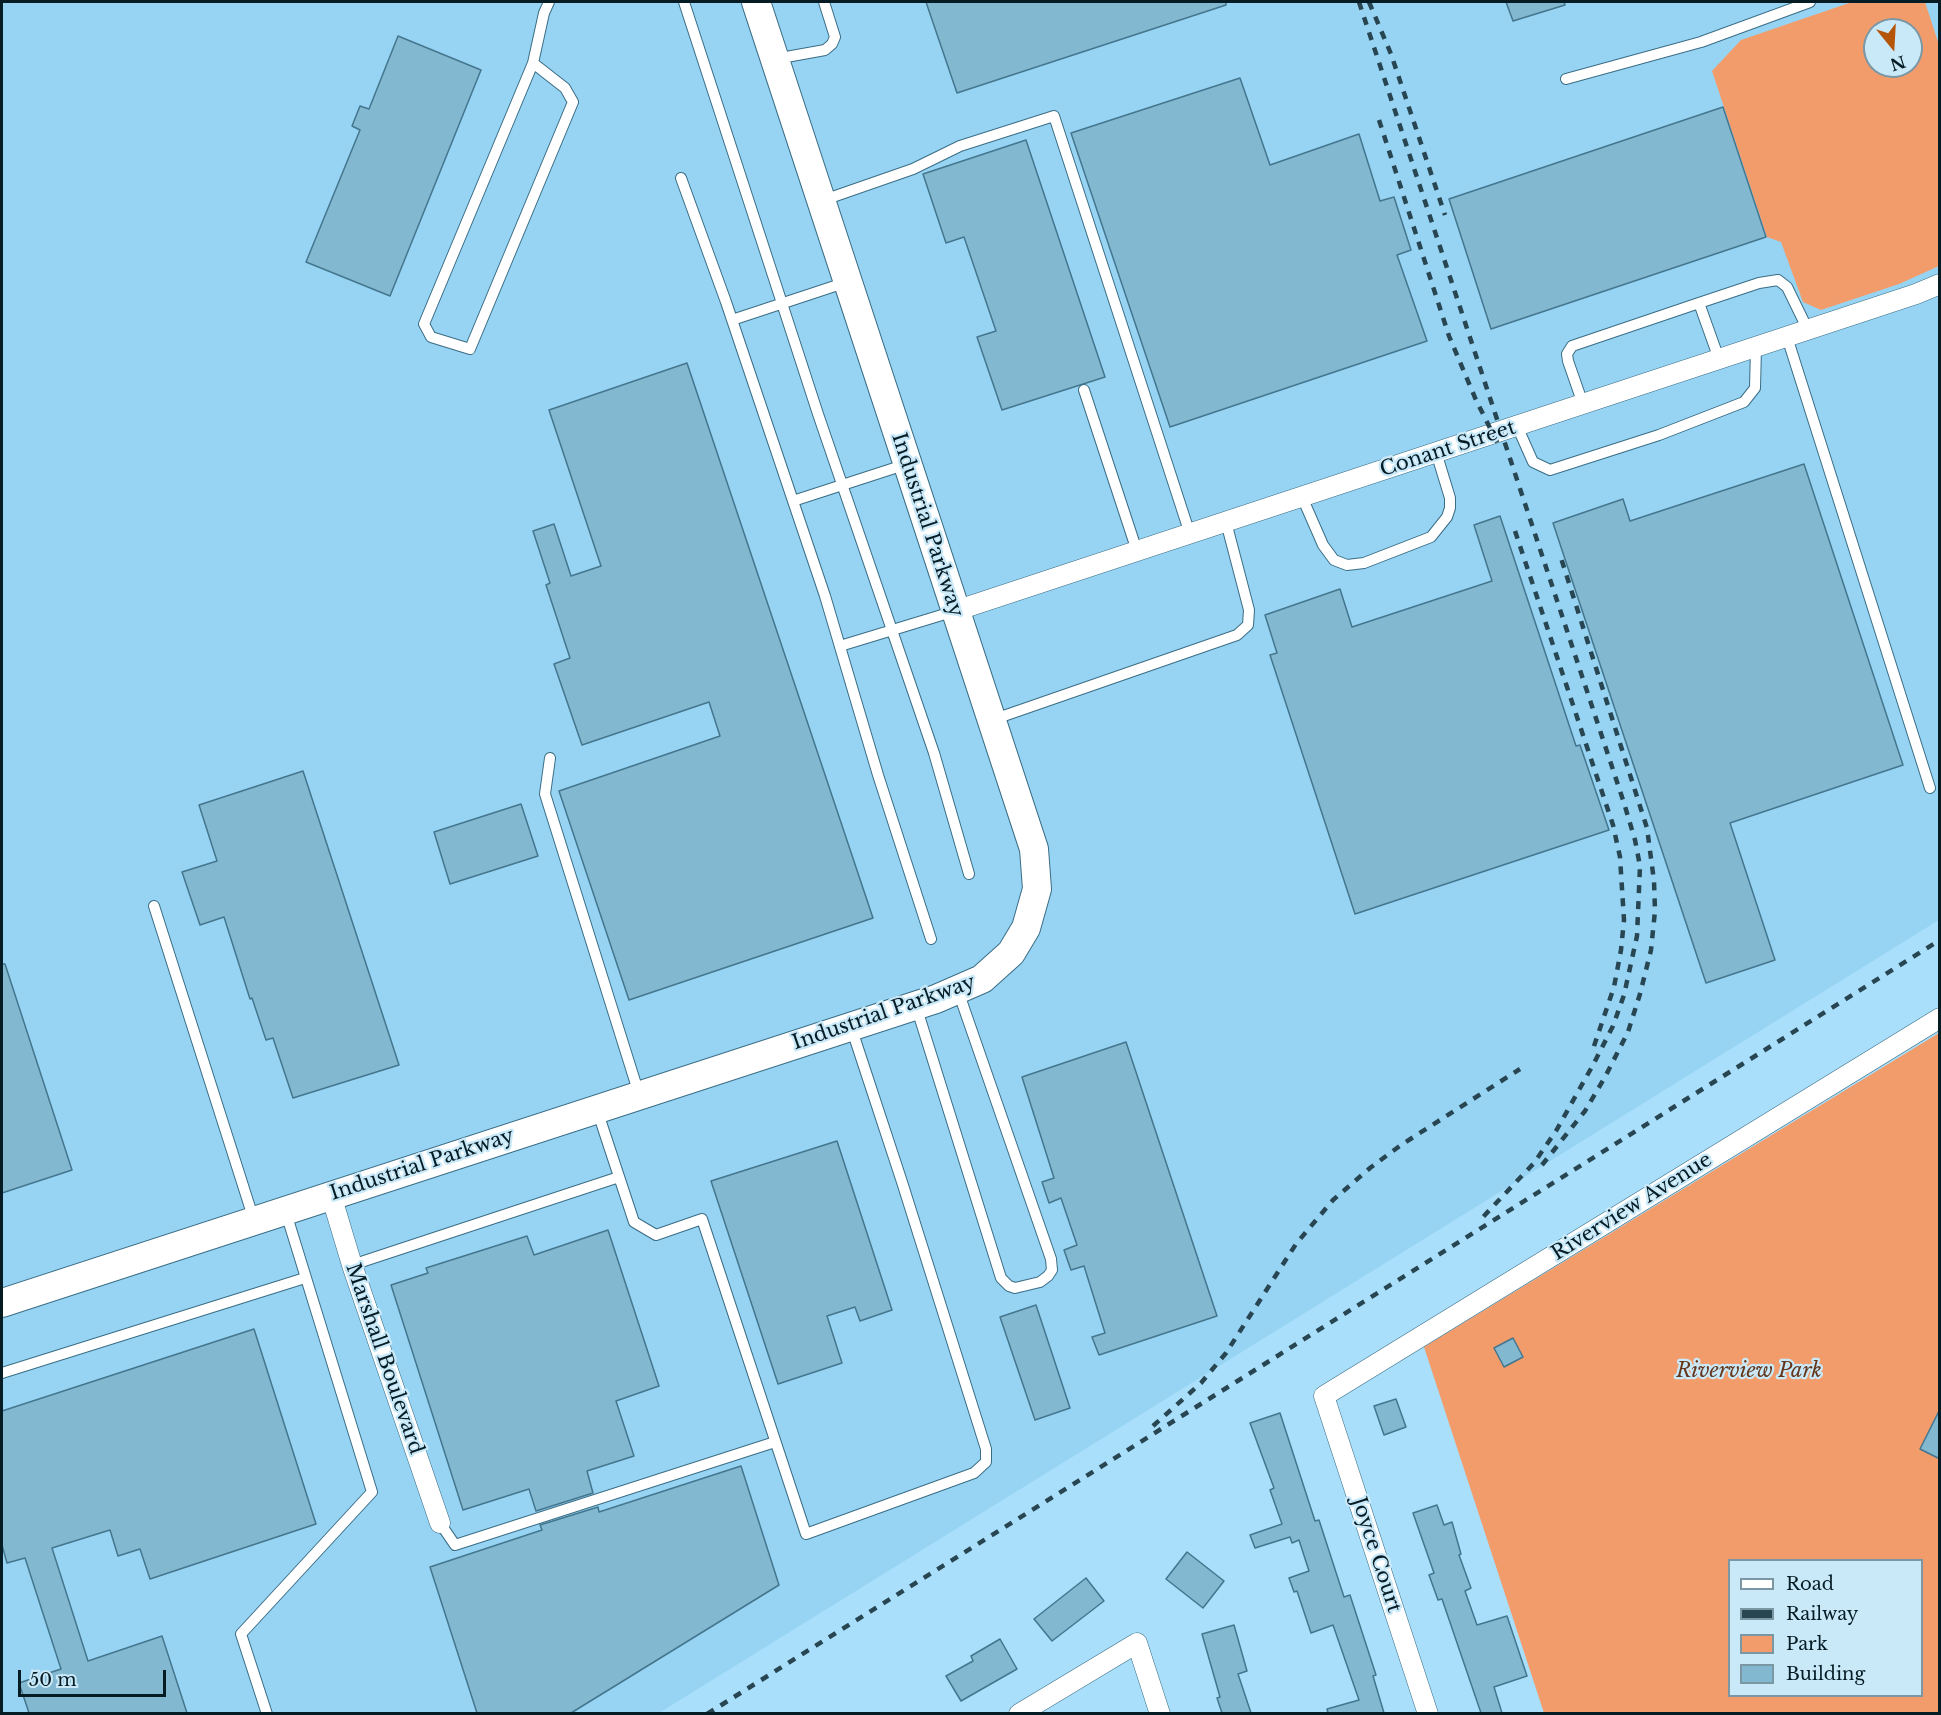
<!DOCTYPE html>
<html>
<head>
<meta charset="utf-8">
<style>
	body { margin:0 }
	#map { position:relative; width:1941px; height:1715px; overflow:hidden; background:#a9dffa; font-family:"Libre Baskerville",serif }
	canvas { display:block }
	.frame { position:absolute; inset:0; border:3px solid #061c25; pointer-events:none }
	.legend { position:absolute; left:1728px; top:1559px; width:195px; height:138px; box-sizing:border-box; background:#c9e9f9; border:2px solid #7b97a4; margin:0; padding:8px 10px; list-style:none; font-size:18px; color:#061c25 }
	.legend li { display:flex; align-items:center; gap:12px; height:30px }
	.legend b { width:30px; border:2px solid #7b97a4 }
	.north { position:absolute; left:1863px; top:18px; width:60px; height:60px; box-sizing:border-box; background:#c9e9f9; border:2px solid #7b97a4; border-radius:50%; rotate:162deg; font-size:16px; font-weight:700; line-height:24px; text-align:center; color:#061c25 }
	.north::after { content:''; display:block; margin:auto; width:21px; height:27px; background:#b45509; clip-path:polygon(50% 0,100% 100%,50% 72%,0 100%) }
	.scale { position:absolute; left:18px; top:1670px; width:148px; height:27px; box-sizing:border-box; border:3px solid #061c25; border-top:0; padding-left:8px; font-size:18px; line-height:21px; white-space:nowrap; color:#061c25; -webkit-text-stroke:4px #c9e9f9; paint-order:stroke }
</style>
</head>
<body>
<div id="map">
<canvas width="1941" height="1715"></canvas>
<div class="frame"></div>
<ul class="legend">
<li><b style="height:8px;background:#fff"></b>Road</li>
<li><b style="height:8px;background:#284552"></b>Railway</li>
<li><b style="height:16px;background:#f39c6b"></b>Park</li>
<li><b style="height:16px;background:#83b8d1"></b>Building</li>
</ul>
<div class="north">N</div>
<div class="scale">50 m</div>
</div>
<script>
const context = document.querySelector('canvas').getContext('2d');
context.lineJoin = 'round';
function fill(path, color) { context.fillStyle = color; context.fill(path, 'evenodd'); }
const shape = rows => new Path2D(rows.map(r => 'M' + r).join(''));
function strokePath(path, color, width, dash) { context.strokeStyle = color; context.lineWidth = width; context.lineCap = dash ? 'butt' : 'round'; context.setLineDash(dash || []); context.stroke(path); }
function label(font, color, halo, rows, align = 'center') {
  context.font = font + ' "Libre Baskerville",serif'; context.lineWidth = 4.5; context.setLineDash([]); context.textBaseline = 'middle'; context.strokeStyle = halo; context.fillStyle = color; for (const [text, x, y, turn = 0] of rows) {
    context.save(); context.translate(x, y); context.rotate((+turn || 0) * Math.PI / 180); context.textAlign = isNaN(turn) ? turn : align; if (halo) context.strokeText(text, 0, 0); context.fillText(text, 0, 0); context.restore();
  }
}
fill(shape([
	[2,2,1939,2,1939,920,659,1713,2,1714],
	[1875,30,1911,30,1911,66,1875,66]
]), '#97d4f3');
fill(shape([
	[1852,2,1925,2,1939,45,1939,266,1899,284,1821,310,1803,302,1781,242,1767,237,1712,71,1741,40],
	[1875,30,1911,30,1911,66,1875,66],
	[1939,1033,1939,1713,1544,1713,1424,1347],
	[1730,1560,1922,1560,1922,1696,1730,1696]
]), '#f39c6b');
const building = shape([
	[926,2,1226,2,1226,5,957,93,926,2],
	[1506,2,1564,2,1565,5,1513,21,1506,2],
	[398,36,481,70,390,296,306,262,360,130,352,126,360,106,369,109,398,36],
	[1240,78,1270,165,1359,134,1380,201,1394,197,1411,250,1397,255,1427,341,1170,427,1071,133,1240,78],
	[1723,107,1766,237,1491,329,1449,199,1723,107],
	[1026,140,1105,377,1002,410,977,337,996,331,964,237,946,243,923,174,1026,140],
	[687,363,873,918,629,1000,559,791,720,736,709,702,582,745,554,664,570,658,546,585,550,583,533,531,554,524,571,576,601,566,549,410,687,363],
	[1804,464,1903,765,1730,823,1775,960,1706,983,1553,523,1623,499,1630,521,1804,464],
	[1500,516,1576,746,1580,745,1609,830,1355,914,1270,655,1277,653,1265,615,1340,589,1352,627,1492,581,1474,525,1500,516],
	[303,771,399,1065,293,1098,273,1038,266,1040,252,998,250,999,224,917,200,925,182,872,217,861,199,805,303,771],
	[521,804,538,856,450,884,434,832,521,804],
	[2,964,5,964,72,1170,2,1193,2,964],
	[1126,1042,1217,1316,1099,1355,1092,1337,1105,1333,1084,1266,1071,1270,1064,1250,1077,1245,1061,1198,1049,1203,1042,1182,1054,1178,1022,1077,1126,1042],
	[837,1141,892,1310,860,1321,855,1307,827,1316,842,1363,778,1384,711,1181,837,1141],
	[608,1230,659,1386,616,1401,634,1456,587,1471,593,1493,536,1511,529,1489,463,1510,391,1285,428,1273,426,1268,527,1236,534,1255,608,1230],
	[1036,1305,1070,1408,1035,1420,1000,1317,1036,1305],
	[254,1329,316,1524,150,1579,140,1549,118,1556,110,1530,52,1548,88,1661,162,1636,187,1713,29,1713,19,1683,61,1669,25,1558,7,1563,2,1545,2,1411,254,1329],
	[1513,1338,1523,1357,1504,1367,1494,1348,1513,1338],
	[1396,1399,1406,1427,1384,1435,1374,1406,1396,1399],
	[1940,1409,1940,1459,1920,1449,1940,1409],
	[1280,1413,1315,1521,1319,1520,1344,1597,1350,1595,1376,1675,1373,1676,1384,1713,1328,1713,1327,1709,1359,1700,1333,1625,1311,1633,1297,1591,1294,1592,1289,1578,1309,1571,1299,1540,1292,1543,1290,1537,1255,1548,1250,1535,1282,1524,1270,1490,1274,1488,1250,1423,1280,1413],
	[741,1466,779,1585,571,1713,477,1713,430,1567,542,1530,540,1525,598,1507,599,1512,741,1466],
	[1437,1505,1444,1525,1452,1522,1461,1554,1459,1555,1471,1588,1465,1591,1477,1625,1507,1616,1527,1676,1494,1687,1502,1713,1481,1713,1442,1599,1438,1600,1429,1575,1434,1573,1413,1513,1437,1505],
	[1187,1552,1224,1581,1203,1608,1166,1579,1187,1552],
	[1086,1578,1104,1601,1052,1641,1034,1619,1086,1578],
	[1234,1625,1247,1671,1238,1674,1251,1713,1222,1713,1217,1698,1220,1697,1202,1634,1234,1625],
	[1000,1639,1017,1669,961,1701,946,1676,973,1661,971,1656,1000,1639]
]);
fill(building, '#83b8d1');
strokePath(building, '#44768e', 1.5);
const lane = shape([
	[684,2,818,414,934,753,969,874],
	[775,59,825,50,832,44,835,37,824,2],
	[533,63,565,88,573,102,470,349,431,337,424,324,533,63,544,13,549,2],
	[1566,79,1701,42,1810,2],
	[681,178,726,302,825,596,878,775,931,939],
	[821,201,913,169,960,146,1054,116,1190,534],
	[1699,303,1719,359],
	[732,320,847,282],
	[1787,337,1930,788],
	[1084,390,1137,551],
	[1583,404,1568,361,1567,354,1572,346,1699,303,1759,283,1778,280,1787,287,1808,330],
	[1517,426,1533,462,1550,470,1659,435,1744,402,1755,388,1756,347],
	[1302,497,1323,545,1334,560,1347,565,1364,563,1431,537,1447,517,1450,508,1450,498,1436,452],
	[793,501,907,464],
	[840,646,955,611],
	[992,720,1237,635,1248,625,1249,610,1226,522],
	[550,758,545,794,639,1094],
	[154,906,254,1220],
	[916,1006,1001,1278,1009,1286,1015,1288,1040,1282,1048,1276,1052,1270,1051,1259,958,991],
	[597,1110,634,1222,656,1235,702,1219,806,1534,974,1473,986,1462,986,1449,902,1182,851,1027],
	[352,1265,619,1177],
	[2,1373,305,1278],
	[440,1523,455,1545,775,1442],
	[267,1714,241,1634,372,1492,286,1213]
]);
const street = shape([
	[955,611,1916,294,1940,284],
	[331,1195,352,1265,440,1523],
	[1019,1714,1137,1643,1160,1714],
	[1428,1714,1324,1396,1940,1018]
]);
const secondary = shape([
	[2,1303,936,999,982,979,1011,953,1026,928,1037,889,1034,849,756,2]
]);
strokePath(lane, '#3a6d85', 12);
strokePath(street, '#3a6d85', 21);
strokePath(secondary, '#3a6d85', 30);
strokePath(lane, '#fff', 10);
strokePath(street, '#fff', 20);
strokePath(secondary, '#fff', 28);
strokePath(shape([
	[1359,2,1624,803,1635,840,1640,866,1637,936,1624,995,1613,1026,1593,1065,1556,1131,1534,1163,1483,1217],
	[1369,2,1391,54,1445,215],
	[1379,120,1449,336,1476,400,1498,444],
	[1515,531,1613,825,1620,857,1624,920,1621,950,1614,987,1592,1052],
	[1542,1165,1585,1111,1605,1077,1628,1032,1640,994,1651,950,1655,911,1654,881,1647,828,1561,558],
	[1153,1426,1201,1383,1226,1353,1296,1244,1333,1200,1370,1168,1401,1145,1520,1069],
	[707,1714,1940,940]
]), '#284552', 4.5, [8, 8]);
label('20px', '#061c25', '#c9e9f9', [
	["Conant Street",1448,449,-18],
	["Industrial Parkway",927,525,72],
	["Industrial Parkway",884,1013,-19],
	["Industrial Parkway",422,1165,-18],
	["Riverview Avenue",1632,1207,-32],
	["Marshall Boulevard",384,1359,71],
	["Joyce Court",1376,1555,72]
]);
label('italic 20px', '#64371c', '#c9e9f9', [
	["Riverview Park",1749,1371]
]);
</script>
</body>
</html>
